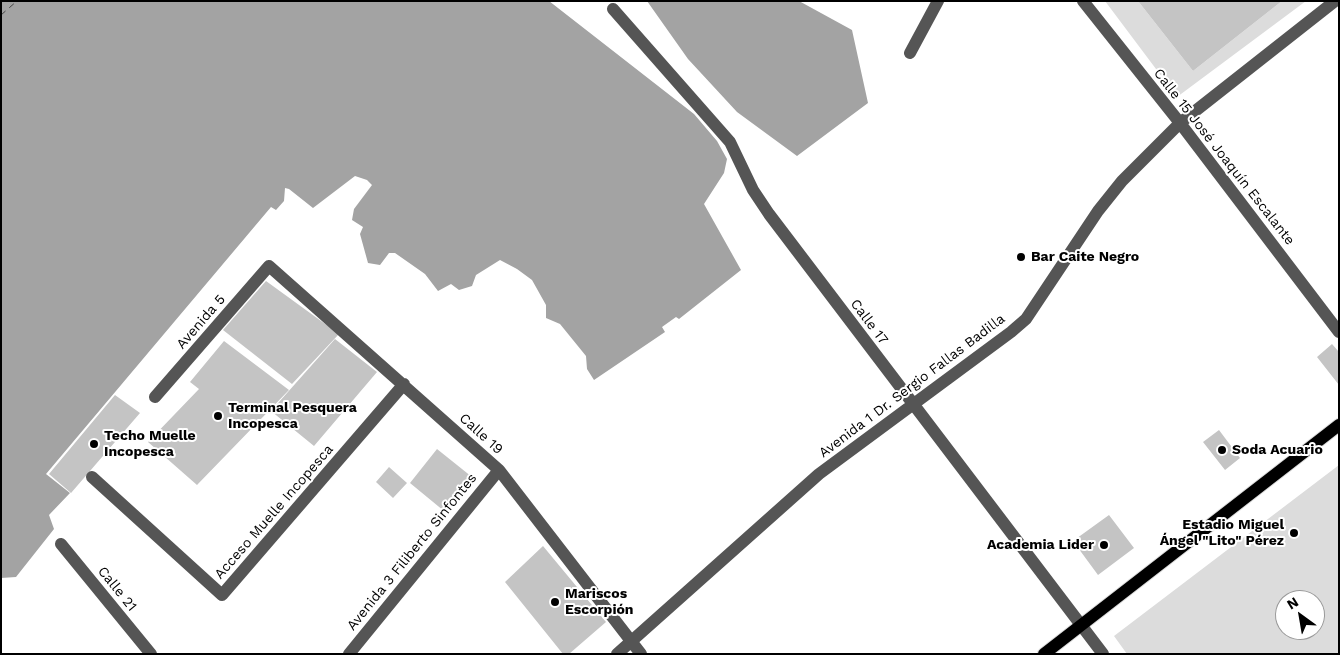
<!DOCTYPE html>
<html>
<head>
<meta charset="utf-8">
<style>
	body { margin:0 }
	#map { position:relative; width:1340px; height:655px; overflow:hidden; background:#fff; font-family:"Work Sans",sans-serif }
	canvas { display:block }
	.frame { position:absolute; inset:0; border:2px solid #000; pointer-events:none }
	.north { position:absolute; left:1275px; top:590px; width:50px; height:50px; box-sizing:border-box; background:#fff; border:1px solid #999; border-radius:50%; rotate:328deg; font-size:14px; font-weight:700; line-height:20px; text-align:center; color:#000 }
	.north::after { content:''; display:block; margin:auto; width:18px; height:22px; background:#000; clip-path:polygon(50% 0,100% 100%,50% 72%,0 100%) }
</style>
</head>
<body>
<div id="map">
<canvas width="1340" height="655"></canvas>
<div class="frame"></div>
<div class="north">N</div>
</div>
<script>
const context = document.querySelector('canvas').getContext('2d');
context.lineJoin = 'round';
function fill(path, color) { context.fillStyle = color; context.fill(path, 'evenodd'); }
const shape = rows => new Path2D(rows.map(r => 'M' + r).join(''));
function strokePath(path, color, width, dash) { context.strokeStyle = color; context.lineWidth = width; context.lineCap = dash ? 'butt' : 'round'; context.setLineDash(dash || []); context.stroke(path); }
function label(font, color, halo, rows, align = 'center') {
  context.font = font + ' "Work Sans",sans-serif'; context.lineWidth = 4; context.setLineDash([]); context.textBaseline = 'middle'; context.strokeStyle = halo; context.fillStyle = color; for (const [text, x, y, turn = 0] of rows) {
    context.save(); context.translate(x, y); context.rotate((+turn || 0) * Math.PI / 180); context.textAlign = isNaN(turn) ? turn : align; if (halo) context.strokeText(text, 0, 0); context.fillText(text, 0, 0); context.restore();
  }
}
fill(shape([
	[1105,1,1138,1,1193,71,1282,1,1306,1,1177,97],
	[1339,465,1339,654,1127,654,1114,636],
	[1285,600,1315,600,1315,630,1285,630]
]), '#dcdcdc');
fill(shape([
	[1,1,549,1,694,114,717,141,727,159,724,173,704,204,741,270,679,319,676,317,662,327,665,332,594,380,587,369,586,356,560,324,546,318,546,305,532,280,517,269,500,260,476,275,472,286,459,290,451,284,438,291,425,274,395,253,389,253,380,265,368,263,360,234,363,227,352,220,354,209,372,185,367,180,355,176,313,208,289,189,285,188,284,201,276,210,271,207,46,474,70,493,49,515,54,529,16,577,1,578],
	[647,1,799,1,852,30,868,103,797,156,737,112,688,59]
]), '#a3a3a3');
strokePath(shape([
	[1,15,17,1]
]), '#444', 1, [6, 5]);
fill(shape([
	[1138,1,1282,1,1193,71],
	[266,281,339,334,292,384,223,330],
	[335,339,377,372,314,446,271,411],
	[224,341,289,390,197,485,148,442,199,389,190,382],
	[1332,344,1339,352,1339,385,1317,357],
	[115,395,140,413,71,493,49,474],
	[1219,430,1240,458,1225,470,1203,442],
	[437,449,472,477,444,511,410,483],
	[389,467,407,483,393,498,376,482],
	[1109,515,1134,548,1098,575,1073,541],
	[543,546,606,622,569,654,563,654,505,582]
]), '#c4c4c4');
const major = shape([
	[1044,654,1339,425]
]);
strokePath(major, '#dbdbdb', 14);
strokePath(shape([
	[1083,1,1180,123,1339,332],
	[613,9,730,142,753,190,769,214,1103,654],
	[910,53,938,1],
	[155,397,269,266,499,470,641,654],
	[92,477,222,595,404,384],
	[61,544,151,654],
	[349,654,499,470],
	[617,654,819,474,1011,332,1026,319,1098,211,1122,181,1180,123,1335,1]
]), '#555', 12);
strokePath(major, '#000', 12);
for (const [x, y, r, color] of [
	[1021,257,5,"#000"],
	[218,416,5,"#000"],
	[94,444,5,"#000"],
	[1222,450,5,"#000"],
	[1294,533,5,"#000"],
	[1104,545,5,"#000"],
	[555,602,5,"#000"]
]) { const dot = new Path2D(); dot.arc(x, y, r, 0, 2 * Math.PI); context.fillStyle = color; context.fill(dot); strokePath(dot, '#fff', 2); }
label('14px', '#000', '#fff', [
	["Calle 15 José Joaquín Escalante",1224,157,52],
	["Avenida 5",201,322,-49],
	["Calle 17",869,322,53],
	["Avenida 1 Dr. Sergio Fallas Badilla",912,386,-37],
	["Calle 19",481,434,42],
	["Acceso Muelle Incopesca",274,512,-49],
	["Avenida 3 Filiberto Sinfontes",412,552,-51],
	["Calle 21",117,589,51]
]);
label('bold 14px', '#000', '#fff', [
	["Bar Caite Negro",1031,257],
	["Terminal Pesquera",228,408],
	["Incopesca",228,424],
	["Techo Muelle",104,436],
	["Incopesca",104,452],
	["Soda Acuario",1232,450],
	["Estadio Miguel",1284,525,"right"],
	["Ángel \"Lito\" Pérez",1284,541,"right"],
	["Academia Lider",1094,545,"right"],
	["Mariscos",565,594],
	["Escorpión",565,610]
], 'left');
</script>
</body>
</html>
